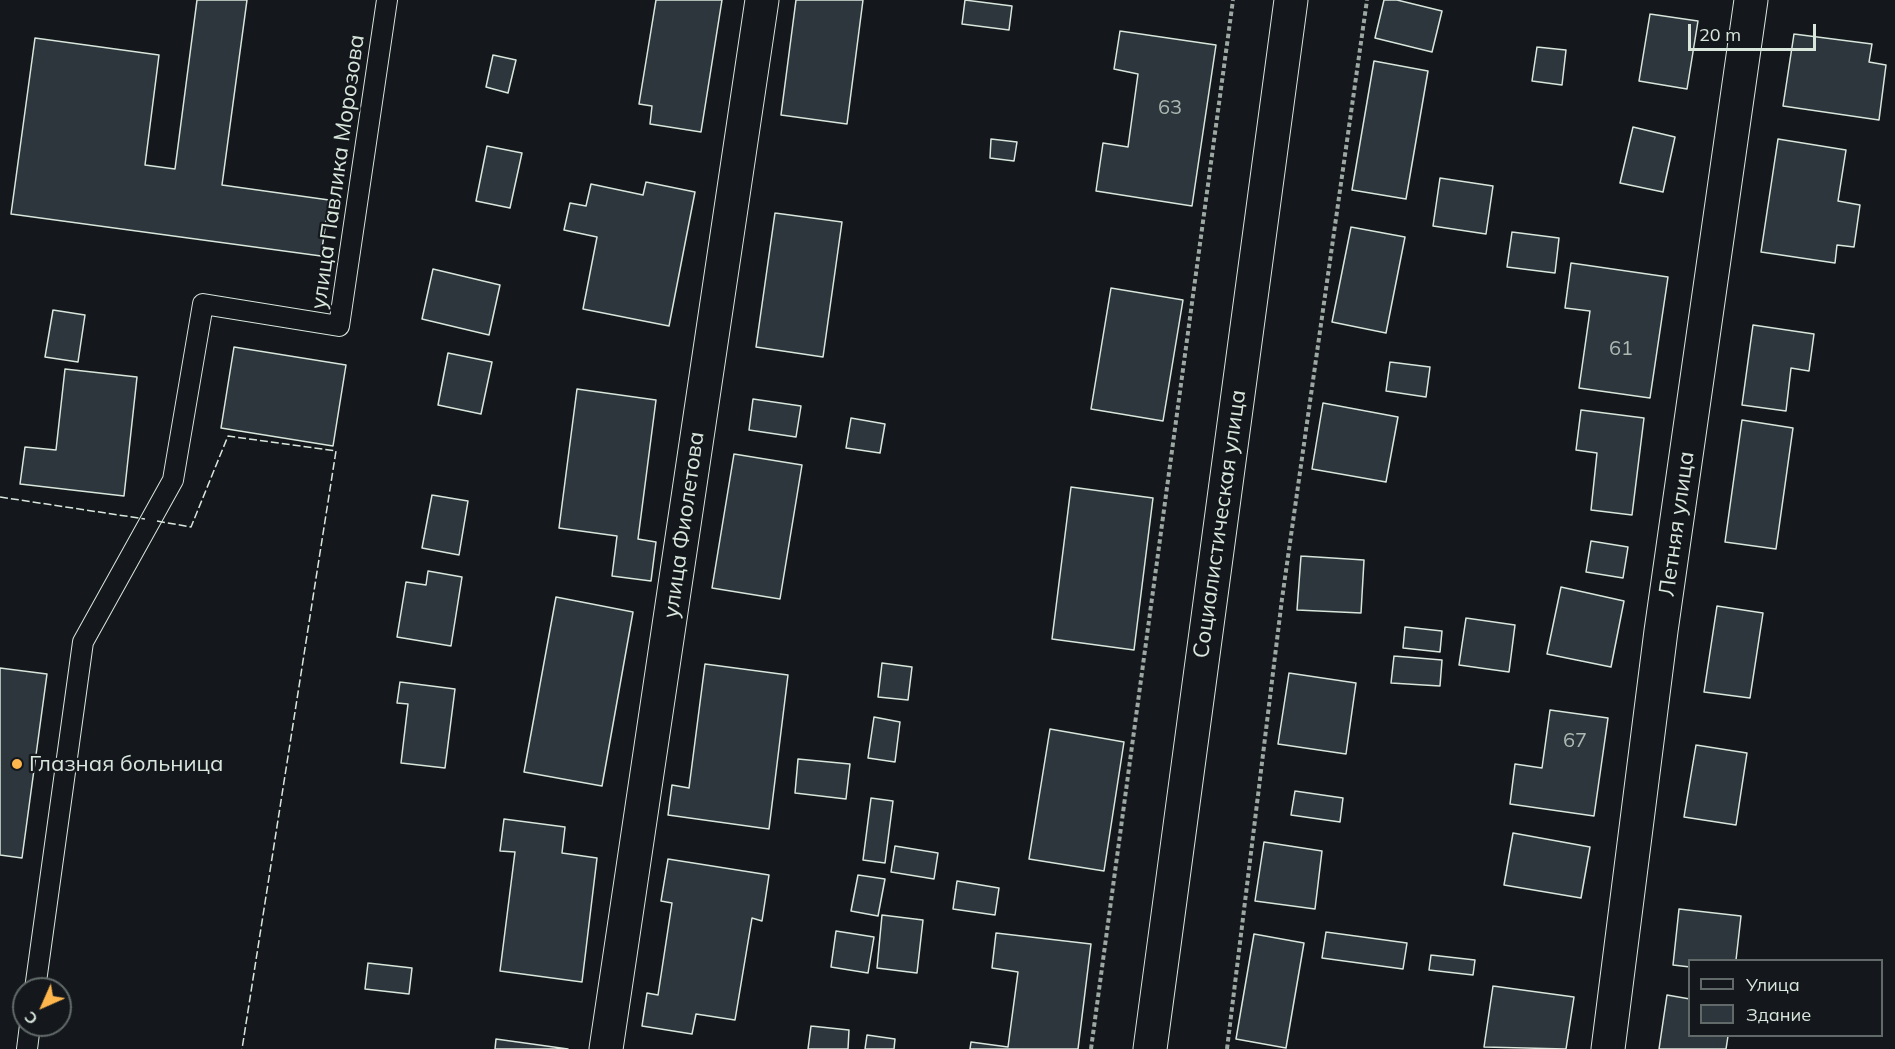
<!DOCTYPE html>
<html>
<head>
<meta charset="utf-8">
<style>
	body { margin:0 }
	#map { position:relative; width:1895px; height:1049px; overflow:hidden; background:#14181c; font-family:Mulish,sans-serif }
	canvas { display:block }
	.legend { position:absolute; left:1688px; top:959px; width:195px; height:78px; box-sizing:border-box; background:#14181c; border:2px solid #626a69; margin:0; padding:8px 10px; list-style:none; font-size:18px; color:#d8e6dc }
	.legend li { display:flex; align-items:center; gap:12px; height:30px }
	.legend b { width:30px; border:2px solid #626a69 }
	.north { position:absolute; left:12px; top:977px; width:60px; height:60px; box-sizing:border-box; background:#14181c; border:2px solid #626a69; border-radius:50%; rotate:225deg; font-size:16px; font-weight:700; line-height:24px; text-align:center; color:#d8e6dc }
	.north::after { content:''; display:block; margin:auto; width:21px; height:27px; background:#ffb74d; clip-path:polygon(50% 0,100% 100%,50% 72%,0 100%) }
	.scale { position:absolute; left:1688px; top:24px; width:128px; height:27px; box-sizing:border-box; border:3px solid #d8e6dc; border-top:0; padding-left:8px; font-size:18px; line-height:21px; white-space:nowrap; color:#d8e6dc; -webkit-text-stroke:4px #14181c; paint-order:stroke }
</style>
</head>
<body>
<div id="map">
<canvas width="1895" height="1049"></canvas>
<ul class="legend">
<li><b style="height:8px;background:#14181c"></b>Улица</li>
<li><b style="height:16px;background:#2c363c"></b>Здание</li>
</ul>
<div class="north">С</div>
<div class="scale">20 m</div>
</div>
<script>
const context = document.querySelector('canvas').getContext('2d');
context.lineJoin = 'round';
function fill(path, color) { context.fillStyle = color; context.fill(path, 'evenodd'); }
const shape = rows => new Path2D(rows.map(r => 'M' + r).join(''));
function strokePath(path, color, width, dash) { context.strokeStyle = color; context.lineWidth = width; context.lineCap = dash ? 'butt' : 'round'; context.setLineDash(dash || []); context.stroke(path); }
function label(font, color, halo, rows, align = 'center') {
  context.font = font + ' Mulish,sans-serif'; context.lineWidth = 4.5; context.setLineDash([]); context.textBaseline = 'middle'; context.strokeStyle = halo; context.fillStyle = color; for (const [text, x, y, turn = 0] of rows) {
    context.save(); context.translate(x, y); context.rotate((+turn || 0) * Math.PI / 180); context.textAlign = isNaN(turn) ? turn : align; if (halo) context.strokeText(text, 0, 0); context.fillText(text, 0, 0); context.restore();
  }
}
const building = shape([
	[197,0,247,0,222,185,329,200,321,256,11,214,35,38,159,55,145,165,175,169,197,0],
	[656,0,722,0,701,132,650,124,652,106,639,104,656,0],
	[796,0,863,0,847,124,781,115,796,0],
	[965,0,1012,6,1009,30,962,24,965,0],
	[1384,0,1397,0,1442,11,1432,52,1375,38,1384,0],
	[1650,14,1698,21,1687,89,1639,81,1650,14],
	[1120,31,1216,45,1192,206,1096,191,1103,143,1128,147,1138,74,1114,69,1120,31],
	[1794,34,1872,44,1869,62,1886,65,1879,120,1783,106,1794,34],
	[1537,47,1566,50,1562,85,1532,81,1537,47],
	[493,55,516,60,508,93,486,87,493,55],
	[1374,61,1428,71,1406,199,1352,190,1374,61],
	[1633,127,1675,137,1663,192,1620,183,1633,127],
	[991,139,1017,142,1014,161,990,158,991,139],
	[1778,139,1846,150,1838,201,1860,205,1854,247,1837,245,1835,263,1761,252,1778,139],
	[487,146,522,153,510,208,476,201,487,146],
	[1440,178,1493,186,1486,234,1433,226,1440,178],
	[646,182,695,192,669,326,583,309,597,237,564,230,570,203,586,206,591,184,643,195,646,182],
	[775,213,842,222,823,357,756,347,775,213],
	[1351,227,1405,237,1386,333,1332,322,1351,227],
	[1512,232,1559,238,1555,273,1507,267,1512,232],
	[1571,263,1668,277,1650,398,1579,388,1590,311,1565,308,1571,263],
	[433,269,500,285,489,335,422,319,433,269],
	[1111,288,1183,300,1163,421,1091,409,1111,288],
	[53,310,85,315,78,362,45,357,53,310],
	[1753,325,1814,334,1809,371,1791,368,1786,411,1742,405,1753,325],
	[234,347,346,365,333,446,221,428,234,347],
	[448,353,492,362,481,414,438,405,448,353],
	[1390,362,1430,367,1426,397,1386,391,1390,362],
	[65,369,137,377,124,496,20,484,25,447,56,450,65,369],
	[577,389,656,400,638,539,656,542,651,581,612,576,617,536,559,528,577,389],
	[753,399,801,406,796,437,749,430,753,399],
	[1323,403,1398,417,1386,482,1312,469,1323,403],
	[1581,410,1644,418,1632,515,1591,510,1597,453,1576,450,1581,410],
	[851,418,885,424,880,453,846,448,851,418],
	[1742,420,1793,428,1776,549,1725,542,1742,420],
	[734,454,802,465,780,599,712,588,734,454],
	[1071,487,1153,498,1134,650,1052,639,1071,487],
	[432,495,468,501,459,555,422,548,432,495],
	[1591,541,1628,547,1623,578,1586,572,1591,541],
	[1301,556,1364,560,1361,613,1297,610,1301,556],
	[428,571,462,577,451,646,397,637,406,582,426,585,428,571],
	[1561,587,1624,601,1611,667,1547,654,1561,587],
	[556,597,633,612,602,786,524,772,556,597],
	[1717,606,1763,613,1750,698,1704,692,1717,606],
	[1466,618,1515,625,1509,672,1459,665,1466,618],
	[1405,627,1442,631,1440,652,1403,648,1405,627],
	[1394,656,1442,660,1440,686,1391,683,1394,656],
	[882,663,912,667,908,700,878,697,882,663],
	[705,664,788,675,769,829,668,815,672,785,689,788,705,664],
	[0,668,47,674,22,858,0,855,0,668],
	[1289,673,1356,683,1346,754,1278,744,1289,673],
	[400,682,455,689,445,768,401,763,408,704,397,703,400,682],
	[1550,710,1608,718,1594,816,1510,804,1515,764,1542,768,1550,710],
	[874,717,900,722,895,762,868,758,874,717],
	[1050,729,1124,742,1104,871,1029,859,1050,729],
	[1696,745,1747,753,1736,825,1684,817,1696,745],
	[798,759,850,764,846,799,795,793,798,759],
	[1295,791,1343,798,1340,822,1291,815,1295,791],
	[871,798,893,801,885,863,863,860,871,798],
	[504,819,565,827,562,853,597,858,582,982,500,971,515,852,500,851,504,819],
	[1513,833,1590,847,1581,898,1504,885,1513,833],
	[1264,842,1322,851,1315,909,1255,901,1264,842],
	[895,846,938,853,934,879,891,872,895,846],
	[668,859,769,875,762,921,752,918,735,1020,696,1014,692,1034,642,1026,647,993,658,995,672,903,661,901,668,859],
	[858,875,885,879,878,916,851,911,858,875],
	[957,881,999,888,995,915,953,909,957,881],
	[1679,909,1741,916,1736,960,1690,960,1690,967,1673,965,1679,909],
	[882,915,923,920,917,973,877,968,882,915],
	[836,931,874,937,868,973,831,967,836,931],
	[1326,932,1407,943,1403,969,1322,958,1326,932],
	[996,933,1091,944,1078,1049,970,1049,971,1042,1008,1047,1018,972,992,968,996,933],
	[1254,934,1304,943,1286,1048,1236,1039,1254,934],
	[1431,955,1475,960,1473,975,1429,970,1431,955],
	[368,963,412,968,409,994,365,989,368,963],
	[1493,986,1574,997,1566,1049,1484,1047,1493,986],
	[1667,995,1690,999,1690,1036,1728,1036,1726,1049,1659,1049,1667,995],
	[811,1026,849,1030,848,1049,808,1049,811,1026],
	[867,1035,895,1039,894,1049,865,1049,867,1035],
	[496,1039,568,1049,495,1049,496,1039]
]);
fill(building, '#2c363c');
strokePath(building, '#d8e6dc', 1.5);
const lane = shape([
	[35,989,83,642,173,480,203,304,339,326,387,0],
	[27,1049,30,1025]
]);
const street = shape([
	[606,1049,762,0],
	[1150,1049,1291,0],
	[1608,1049,1661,631,1751,0]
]);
strokePath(lane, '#d8e6dc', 22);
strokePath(street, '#d8e6dc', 35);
strokePath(shape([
	[1091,1049,1233,0],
	[1227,1049,1282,599,1367,0]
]), '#9da8a2', 4, [4.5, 3]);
strokePath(lane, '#14181c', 20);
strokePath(street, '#14181c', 33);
strokePath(shape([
	[0,497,145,519],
	[157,521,191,527,228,436,336,451,242,1049]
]), '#d8e6dc', 1.5, [8, 3]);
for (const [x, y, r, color] of [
	[17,764,6,"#ffb74d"]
]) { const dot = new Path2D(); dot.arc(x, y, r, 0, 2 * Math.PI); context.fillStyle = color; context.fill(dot); strokePath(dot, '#14181c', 2); }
label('20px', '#adbab4', null, [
	["63",1170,108],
	["61",1621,349],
	["67",1575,741]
]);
label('22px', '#d8e6dc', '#14181c', [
	["улица Павлика Морозова",338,172,-82],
	["Социалистическая улица",1220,524,-82],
	["Летняя улица",1677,524,-82],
	["улица Фиолетова",684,525,-82]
]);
label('22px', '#d8e6dc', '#14181c', [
	["Глазная больница",29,764]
], 'left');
</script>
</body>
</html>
